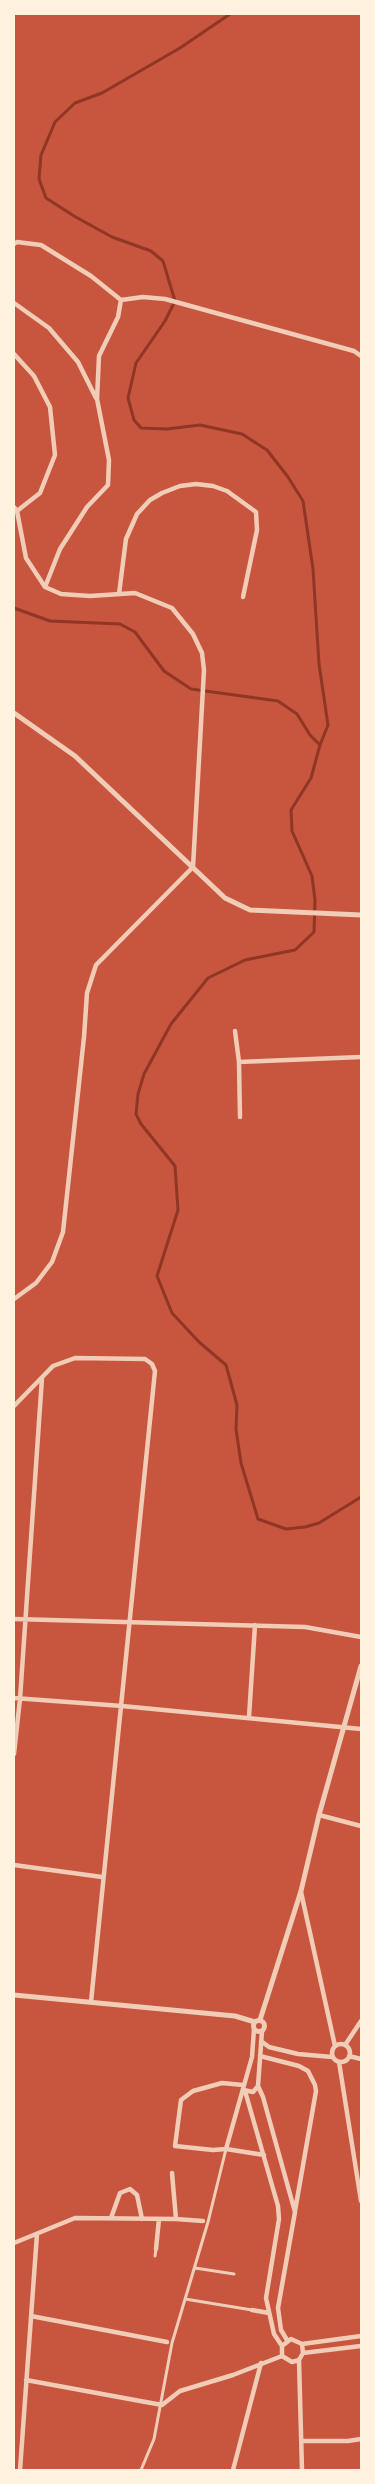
<!DOCTYPE html>
<html>
<head>
<meta charset="utf-8">
<style>
	body { margin:0 }
	#map { position:relative; width:375px; height:2484px; overflow:hidden; background:#c8553d; font-family:Roboto,sans-serif }
	canvas { display:block }
	.frame { position:absolute; inset:0; border:15px solid #fff3e0; pointer-events:none }
</style>
</head>
<body>
<div id="map">
<canvas width="375" height="2484"></canvas>
<div class="frame"></div>
</div>
<script>
const context = document.querySelector('canvas').getContext('2d');
context.lineJoin = 'round';
const shape = rows => new Path2D(rows.map(r => 'M' + r).join(''));
function strokePath(path, color, width, dash) { context.strokeStyle = color; context.lineWidth = width; context.lineCap = dash ? 'butt' : 'round'; context.setLineDash(dash || []); context.stroke(path); }
strokePath(shape([
	[230,14,180,48,102,93,75,103,55,122,41,155,39,179,46,198,74,216,112,237,151,251,163,261,175,301,165,321,136,363,128,398,134,420,141,428,167,429,200,425,242,434,267,450,288,477,303,501,313,569,319,664,328,725,320,745,311,778,291,810,292,831,312,876,315,900,314,932,295,950,245,960,208,978,171,1024,144,1074,138,1094,136,1114,141,1124,175,1166,178,1210,157,1276,172,1313,199,1342,226,1365,237,1405,236,1429,241,1463,258,1519,286,1529,305,1527,319,1523,361,1497],
	[14,608,50,621,120,624,135,632,164,671,191,689,278,701,297,714,310,735,320,745]
]), '#8f3625', 3);
strokePath(shape([
	[155,2256,156,2249],
	[195,2268,234,2274],
	[185,2299,252,2310],
	[141,2470,154,2439,172,2343,208,2222,226,2149]
]), '#f1ccb7', 3);
strokePath(shape([
	[14,244,17,242,41,245,91,276,121,300,118,317,99,356,97,399,109,460,108,485,87,507,60,549,45,587],
	[121,300,143,297,165,299,354,351,361,356],
	[14,303,49,328,78,362,96,398],
	[14,354,34,376,50,407,55,455,40,493,17,511],
	[14,507,17,511,26,558,45,587,61,594,90,596,135,593,172,608,193,634,202,653,204,670,193,867,96,965,87,993,84,1037,63,1232,52,1262,36,1283,14,1299],
	[119,594,126,539,137,514,150,500,162,493,180,486,196,484,213,486,227,491,256,512,257,530,243,597],
	[235,1031,239,1062,240,1117],
	[239,1062,361,1057],
	[14,1406,53,1366,75,1358,145,1359,152,1364,155,1371,91,2002],
	[14,1619,305,1627,361,1637],
	[14,1698,122,1706,361,1729],
	[249,1717,255,1625],
	[14,1754,20,1699,42,1378],
	[319,1815,361,1826],
	[14,1865,102,1877],
	[301,1892,335,2046],
	[262,2031,258,2086,263,2097,295,2212,278,2308,281,2330,287,2340],
	[261,2041,269,2047,298,2054,332,2057],
	'332 2053a9 9 0 1 1 18 0a9 9 0 1 1-18 0Z',
	[345,2045,361,2021],
	[260,2056,299,2066,308,2071,315,2085,316,2091,295,2211],
	[349,2056,361,2059],
	[339,2062,361,2201],
	[243,2085,222,2083,193,2091,181,2100,175,2146,213,2150,226,2149,264,2155],
	[244,2090,253,2092,258,2086],
	[245,2091,278,2206,279,2219,266,2298,274,2334,282,2346],
	[226,2149,252,2057,254,2029],
	[172,2173,176,2219],
	[111,2218,120,2193,130,2189,137,2195,142,2219],
	[14,2243,75,2218,176,2219,203,2221],
	[156,2249,159,2219],
	[252,2310,269,2313],
	[31,2316,167,2342],
	[302,2344,303,2353,299,2360,292,2362,282,2356,282,2346,291,2339,302,2344,361,2336],
	[303,2353,361,2346],
	[299,2360,302,2470],
	[26,2380,162,2405,180,2391,233,2375,282,2356],
	[302,2441,348,2441,361,2439],
	[20,2470,37,2234],
	[233,2470,261,2363]
]), '#f1ccb7', 4.5);
strokePath(shape([
	[14,713,75,756,225,898,250,910,361,915],
	[14,1995,235,2016,255,2022],
	[260,2020,301,1891,319,1815,361,1666],
	'253.5 2026a5.5 5.5 0 1 1 11 0a5.5 5.5 0 1 1-11 0Z'
]), '#f1ccb7', 5);
</script>
</body>
</html>
